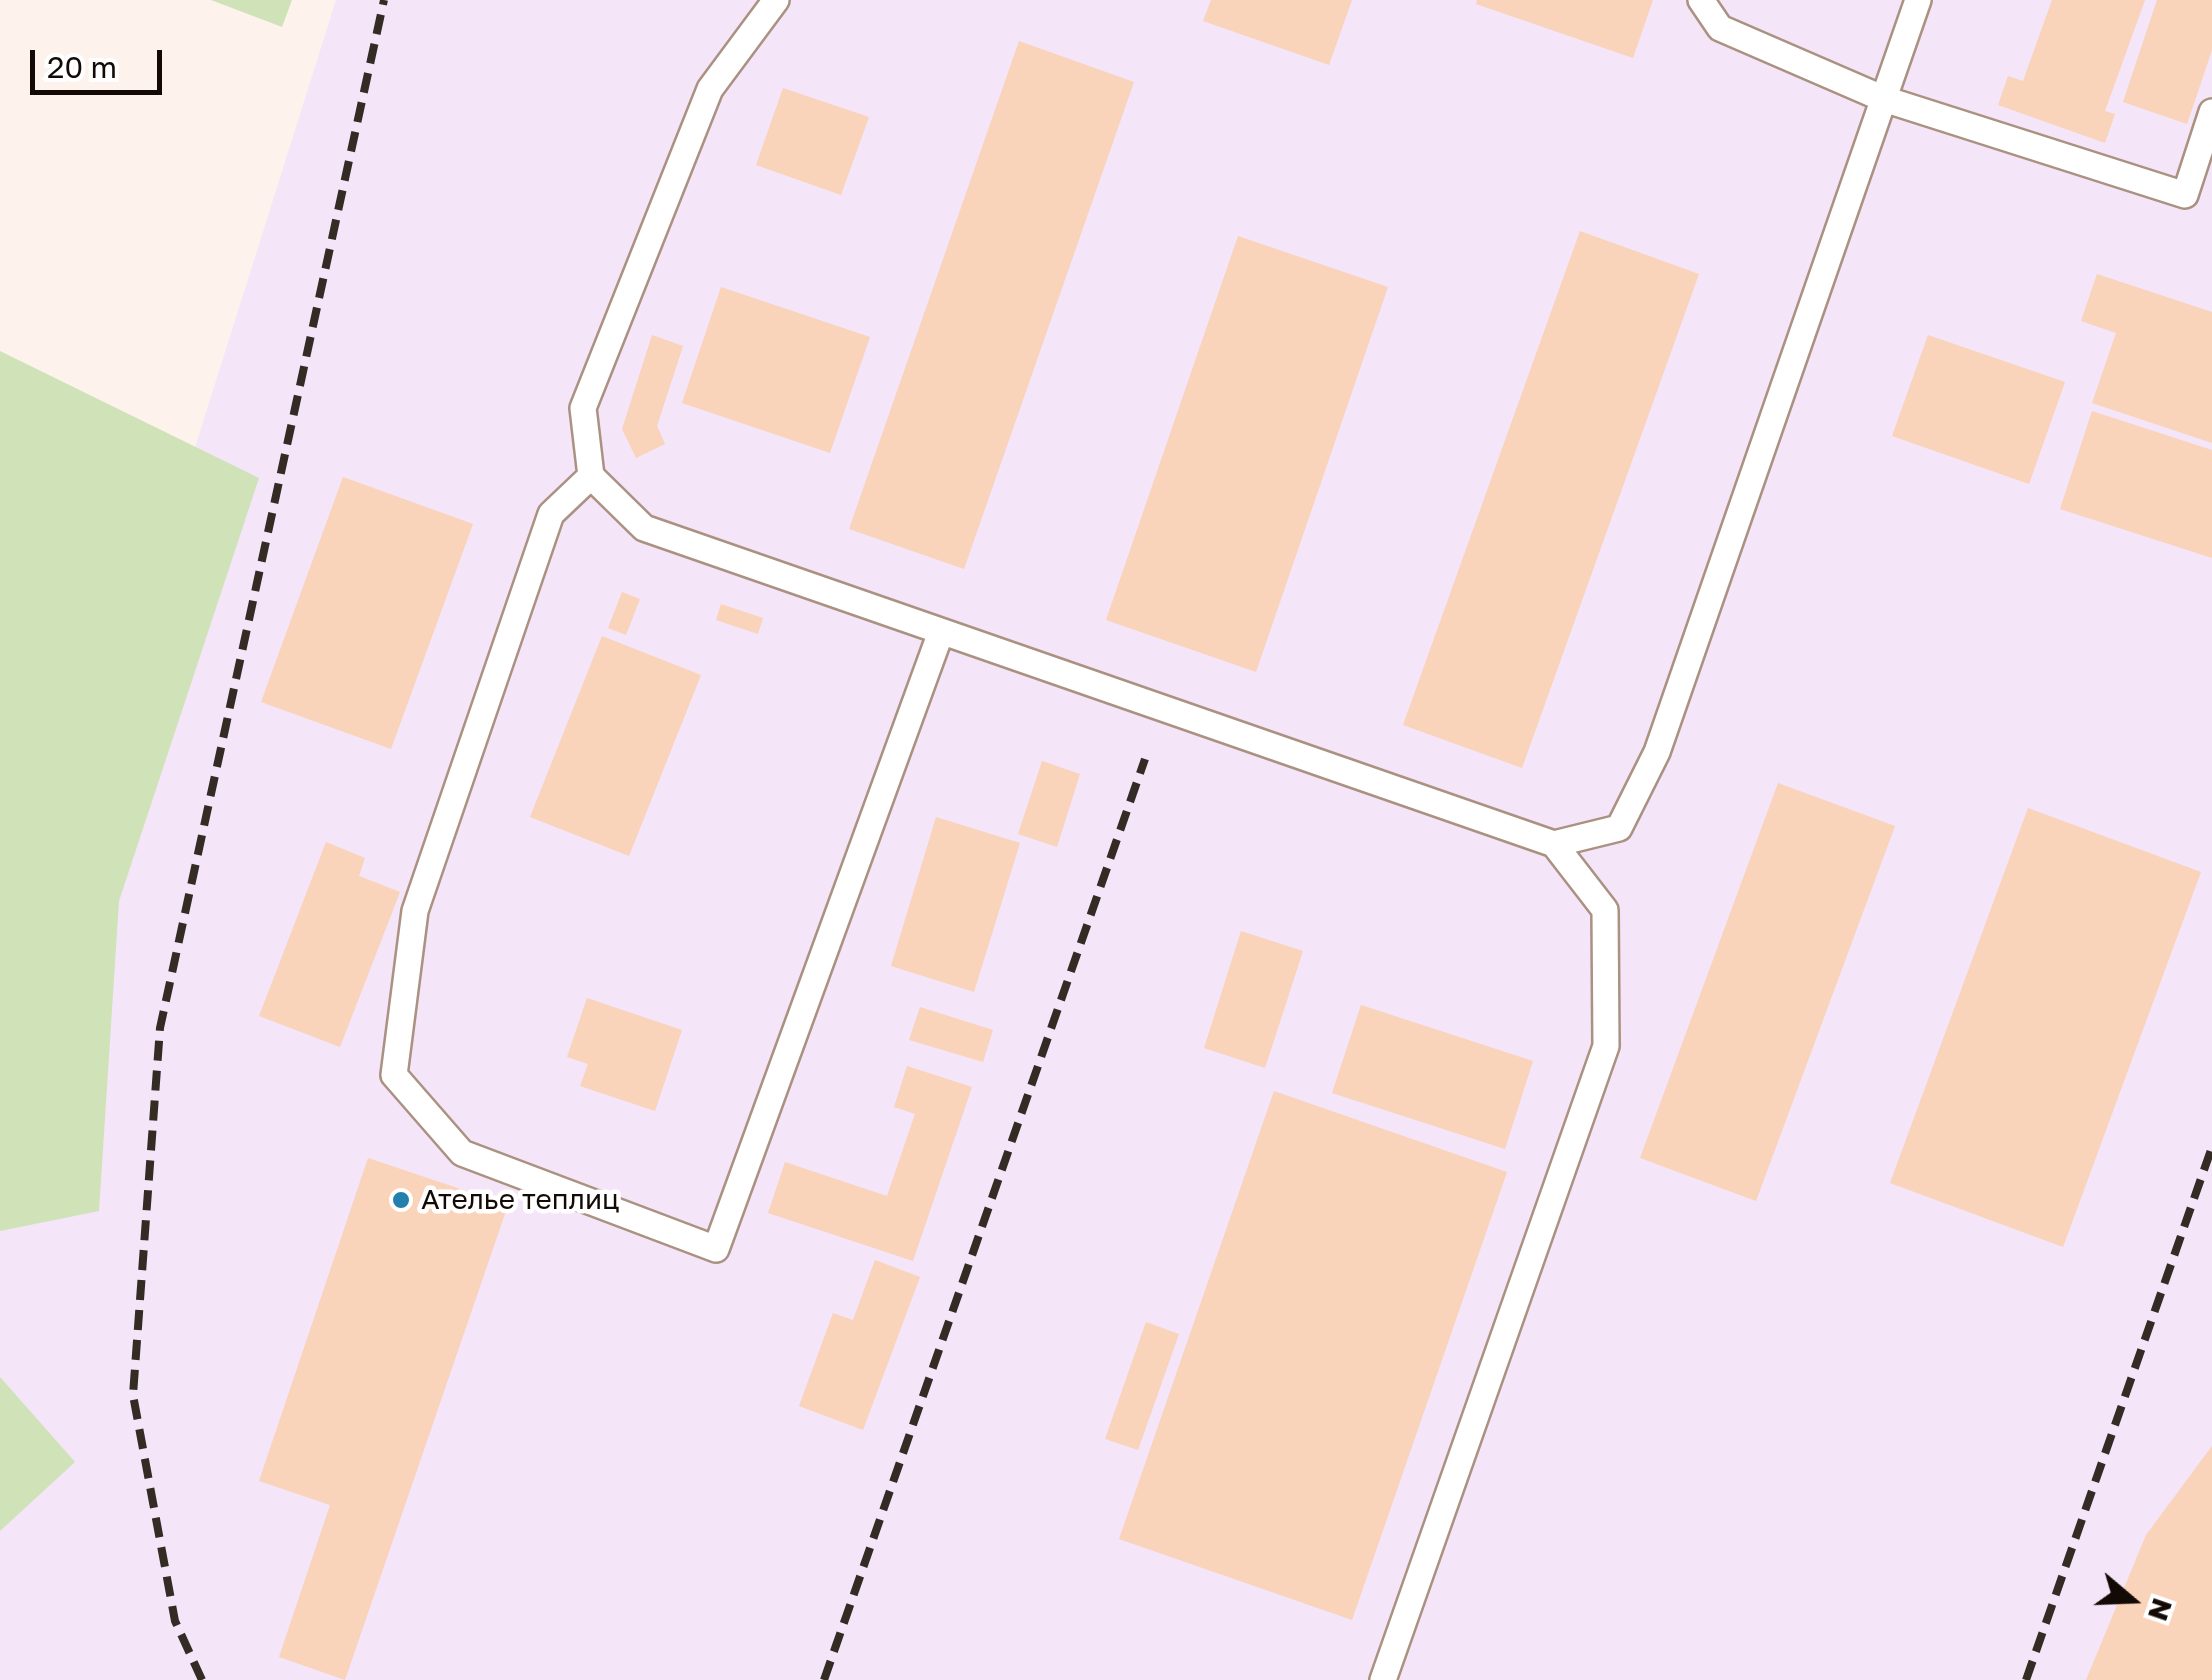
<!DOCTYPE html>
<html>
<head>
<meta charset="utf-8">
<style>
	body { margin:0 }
	#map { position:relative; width:2212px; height:1680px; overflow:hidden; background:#fdf3ec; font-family:"Golos Text",sans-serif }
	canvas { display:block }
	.north { position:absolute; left:2082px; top:1550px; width:100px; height:100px; -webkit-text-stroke:8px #fff; paint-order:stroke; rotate:109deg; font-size:28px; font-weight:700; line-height:40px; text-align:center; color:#130a05 }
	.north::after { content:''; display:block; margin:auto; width:35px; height:45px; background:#130a05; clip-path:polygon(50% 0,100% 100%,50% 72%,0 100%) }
	.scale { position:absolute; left:30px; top:50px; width:132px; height:45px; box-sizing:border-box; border:5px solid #130a05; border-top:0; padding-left:12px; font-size:30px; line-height:35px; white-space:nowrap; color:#130a05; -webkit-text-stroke:8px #fff; paint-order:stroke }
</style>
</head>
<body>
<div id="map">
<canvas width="2212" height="1680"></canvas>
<div class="north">N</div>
<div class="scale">20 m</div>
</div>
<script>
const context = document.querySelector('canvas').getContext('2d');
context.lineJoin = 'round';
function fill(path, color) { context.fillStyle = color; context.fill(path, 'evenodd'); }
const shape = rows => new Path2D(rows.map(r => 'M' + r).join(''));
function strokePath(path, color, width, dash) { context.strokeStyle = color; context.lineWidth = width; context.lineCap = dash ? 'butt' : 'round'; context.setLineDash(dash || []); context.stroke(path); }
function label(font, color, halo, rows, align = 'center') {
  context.font = font + ' "Golos Text",sans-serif'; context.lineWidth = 9; context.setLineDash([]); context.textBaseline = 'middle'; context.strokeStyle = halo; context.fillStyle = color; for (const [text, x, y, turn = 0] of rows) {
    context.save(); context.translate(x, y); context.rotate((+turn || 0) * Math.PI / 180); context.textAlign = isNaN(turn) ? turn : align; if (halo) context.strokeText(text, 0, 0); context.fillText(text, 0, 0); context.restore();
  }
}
fill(shape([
	[336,0,2212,0,2212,1680,0,1680,0,1066]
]), '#f4e5f8');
fill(shape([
	[211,0,292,0,282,27],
	[0,351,259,478,119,901,99,1211,0,1231],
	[0,1377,75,1462,0,1531]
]), '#cfe2b8');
fill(shape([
	[1211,0,1352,0,1329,65,1203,21],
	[1477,0,1653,0,1633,58,1476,4],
	[2052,0,2145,0,2105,111,2115,114,2105,143,1998,105,2008,76,2023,81],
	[2157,0,2212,0,2212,50,2187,124,2123,102],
	[1019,41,1134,82,964,569,849,529],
	[783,88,869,117,841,195,756,165],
	[1580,231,1699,274,1522,768,1403,725],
	[1238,236,1388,287,1256,672,1106,620],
	[2097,274,2212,312,2212,443,2092,403,2116,333,2081,321],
	[721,287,870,337,830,453,682,403],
	[652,335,683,346,657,426,665,444,636,458,622,429],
	[1928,335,2065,382,2029,484,1892,436],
	[2092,411,2212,450,2212,558,2060,509],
	[343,477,473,524,391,749,261,702],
	[622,592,640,599,626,635,608,628],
	[721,604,763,618,758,634,716,620],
	[602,636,701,675,629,856,530,817],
	[1042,761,1080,774,1057,847,1018,834],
	[1778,783,1895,826,1756,1201,1640,1158],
	[2028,808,2201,872,2063,1247,1890,1183],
	[936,817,1020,843,974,992,891,966],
	[326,842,365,858,359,876,400,892,340,1047,259,1016],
	[1241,931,1303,951,1265,1068,1204,1048],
	[587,998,682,1030,655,1111,580,1086,588,1064,567,1057],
	[1361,1005,1533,1061,1505,1149,1332,1093],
	[920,1007,993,1030,983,1062,909,1040],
	[907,1066,972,1087,913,1261,768,1213,785,1162,887,1196,915,1114,894,1107],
	[1274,1091,1507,1172,1352,1620,1119,1539],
	[368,1158,508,1205,345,1680,279,1657,330,1505,259,1481],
	[875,1260,920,1277,863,1430,799,1406,833,1313,853,1320],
	[1146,1322,1179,1334,1138,1450,1105,1439],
	[2212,1446,2212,1680,2086,1680,2146,1535]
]), '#f9d3ba');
const lane = shape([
	[776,0,710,89,583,408,591,476,644,528,1554,844,1605,910,1606,1046,1383,1680],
	[1701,0,1720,28,1884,99,2185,195,2212,112],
	[591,476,551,514,415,911,394,1075,462,1153,716,1249,941,632],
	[1554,844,1619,828,1657,752,1918,0]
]);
strokePath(lane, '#aa9181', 30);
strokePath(lane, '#fff', 25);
strokePath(shape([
	[202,1680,175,1621,133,1395,160,1028,384,0],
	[824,1680,1145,759],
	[2026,1680,2212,1147]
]), '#342b25', 8, [20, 10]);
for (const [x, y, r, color] of [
	[401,1200,10,"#237fac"]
]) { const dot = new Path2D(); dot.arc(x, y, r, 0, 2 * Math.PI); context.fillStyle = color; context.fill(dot); strokePath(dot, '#fff', 4); }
label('28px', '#130a05', '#fff', [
	["Ателье теплиц",421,1200]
], 'left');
</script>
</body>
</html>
